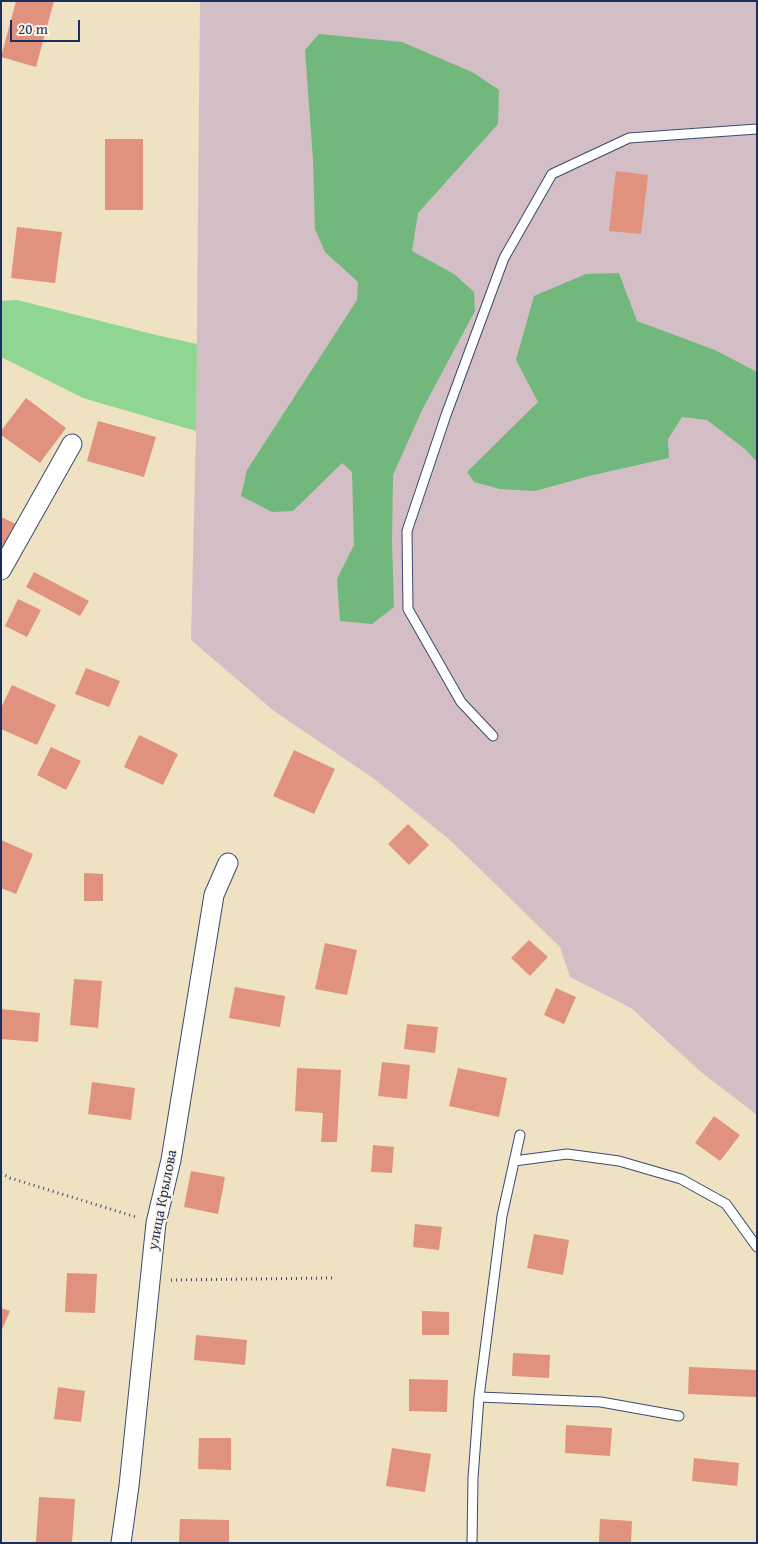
<!DOCTYPE html>
<html>
<head>
<meta charset="utf-8">
<style>
	body { margin:0 }
	#map { position:relative; width:758px; height:1544px; overflow:hidden; background:#efe2c2; font-family:"Gentium Book Plus",serif }
	canvas { display:block }
	.frame { position:absolute; inset:0; border:2px solid #1b2f5e; pointer-events:none }
	.scale { position:absolute; left:10px; top:20px; width:70px; height:22px; box-sizing:border-box; border:2px solid #1b2f5e; border-top:0; padding-left:6px; font-size:15px; line-height:18px; white-space:nowrap; color:#1b2f5e; -webkit-text-stroke:4px #fcf5e5; paint-order:stroke }
</style>
</head>
<body>
<div id="map">
<canvas width="758" height="1544"></canvas>
<div class="frame"></div>
<div class="scale">20 m</div>
</div>
<script>
const context = document.querySelector('canvas').getContext('2d');
context.lineJoin = 'round';
function fill(path, color) { context.fillStyle = color; context.fill(path, 'evenodd'); }
const shape = rows => new Path2D(rows.map(r => 'M' + r).join(''));
function strokePath(path, color, width, dash) { context.strokeStyle = color; context.lineWidth = width; context.lineCap = dash ? 'butt' : 'round'; context.setLineDash(dash || []); context.stroke(path); }
function label(font, color, halo, rows, align = 'center') {
  context.font = font + ' "Gentium Book Plus",serif'; context.lineWidth = 4; context.setLineDash([]); context.textBaseline = 'middle'; context.strokeStyle = halo; context.fillStyle = color; for (const [text, x, y, turn = 0] of rows) {
    context.save(); context.translate(x, y); context.rotate((+turn || 0) * Math.PI / 180); context.textAlign = isNaN(turn) ? turn : align; if (halo) context.strokeText(text, 0, 0); context.fillText(text, 0, 0); context.restore();
  }
}
fill(shape([
	[200,1,757,1,757,1115,701,1072,631,1008,570,977,560,947,450,840,373,778,274,711,191,640,196,431]
]), '#d2bec4');
fill(shape([
	[17,300,156,335,197,344,196,431,83,398,1,357,1,301]
]), '#8ed692');
fill(shape([
	[319,34,402,42,474,73,499,90,498,124,418,213,412,251,454,274,474,292,475,311,422,410,393,475,392,542,394,607,372,624,340,621,337,579,354,545,352,472,342,463,293,511,272,512,241,496,247,470,357,300,358,282,325,252,315,229,313,160,305,50],
	[619,273,637,321,715,350,757,372,757,462,745,449,707,420,682,417,668,439,669,458,593,475,535,491,500,489,474,482,467,472,538,402,516,360,534,296,586,274]
]), '#72b77c');
fill(shape([
	[16,1,54,1,36,67,1,57],
	[105,139,143,139,143,210,105,210],
	[616,171,648,175,641,234,609,231],
	[17,227,62,232,55,283,11,278],
	[26,398,66,428,40,463,1,435,1,431],
	[98,421,156,437,144,477,87,461],
	[1,517,18,525,1,555],
	[34,572,89,601,80,616,26,587],
	[18,599,41,610,27,637,5,626],
	[86,668,120,681,109,707,75,694],
	[12,685,56,705,37,745,1,729,1,708],
	[139,735,178,754,163,785,124,767],
	[51,747,81,761,66,790,37,775],
	[294,750,335,769,314,814,273,796],
	[408,824,429,845,409,865,388,844],
	[1,840,33,854,16,894,1,888],
	[84,873,103,874,103,901,84,901],
	[529,940,548,957,530,976,511,958],
	[325,943,357,950,347,995,315,989],
	[74,979,102,981,98,1028,70,1025],
	[235,987,285,996,280,1027,229,1018],
	[556,988,576,997,564,1024,544,1015],
	[1,1009,40,1013,38,1042,1,1039],
	[407,1024,438,1027,435,1053,404,1049],
	[382,1062,410,1065,407,1099,378,1096],
	[297,1068,341,1070,337,1142,321,1142,323,1113,295,1111],
	[458,1068,507,1078,499,1117,449,1106],
	[92,1082,135,1088,131,1120,88,1114],
	[714,1116,740,1135,720,1161,695,1143],
	[373,1145,394,1147,392,1173,371,1172],
	[191,1171,225,1177,218,1214,184,1207],
	[415,1224,442,1227,439,1250,413,1247],
	[534,1234,569,1240,563,1275,527,1268],
	[67,1273,97,1274,95,1313,65,1312],
	[1,1308,10,1311,1,1332],
	[422,1311,449,1312,449,1335,422,1335],
	[196,1335,247,1340,245,1365,194,1360],
	[513,1353,550,1355,549,1378,512,1376],
	[689,1367,757,1370,756,1397,688,1394],
	[409,1379,448,1380,447,1412,409,1411],
	[58,1387,85,1391,81,1422,54,1419],
	[566,1425,612,1428,610,1456,565,1453],
	[199,1438,231,1438,231,1470,198,1469],
	[392,1448,431,1454,425,1492,386,1486],
	[694,1458,739,1463,737,1486,692,1481],
	[39,1497,75,1499,72,1543,36,1542],
	[180,1519,229,1520,229,1543,179,1543],
	[600,1519,632,1521,631,1543,599,1543]
]), '#e0927f');
const lane = shape([
	[493,736,461,702,408,609,407,531,446,415,504,258,552,174,629,138,757,129],
	[514,1161,567,1154,619,1161,681,1179,726,1204,757,1247],
	[479,1397,601,1402,679,1416],
	[472,1543,473,1478,479,1397,502,1216,520,1135]
]);
const street = shape([
	[1,570,72,444],
	[121,1543,129,1486,156,1223,171,1160,214,895,228,863]
]);
strokePath(lane, '#3b4a6d', 11);
strokePath(street, '#3b4a6d', 21);
strokePath(shape([
	[1,1173,10,1178,136,1217],
	[171,1280,332,1278]
]), '#3b4a6d', 3, [1, 4]);
strokePath(lane, '#fff', 9);
strokePath(street, '#fff', 19);
label('15px', '#1b2f5e', '#fcf5e5', [
	["улица Крылова",163,1200,-79]
]);
</script>
</body>
</html>
